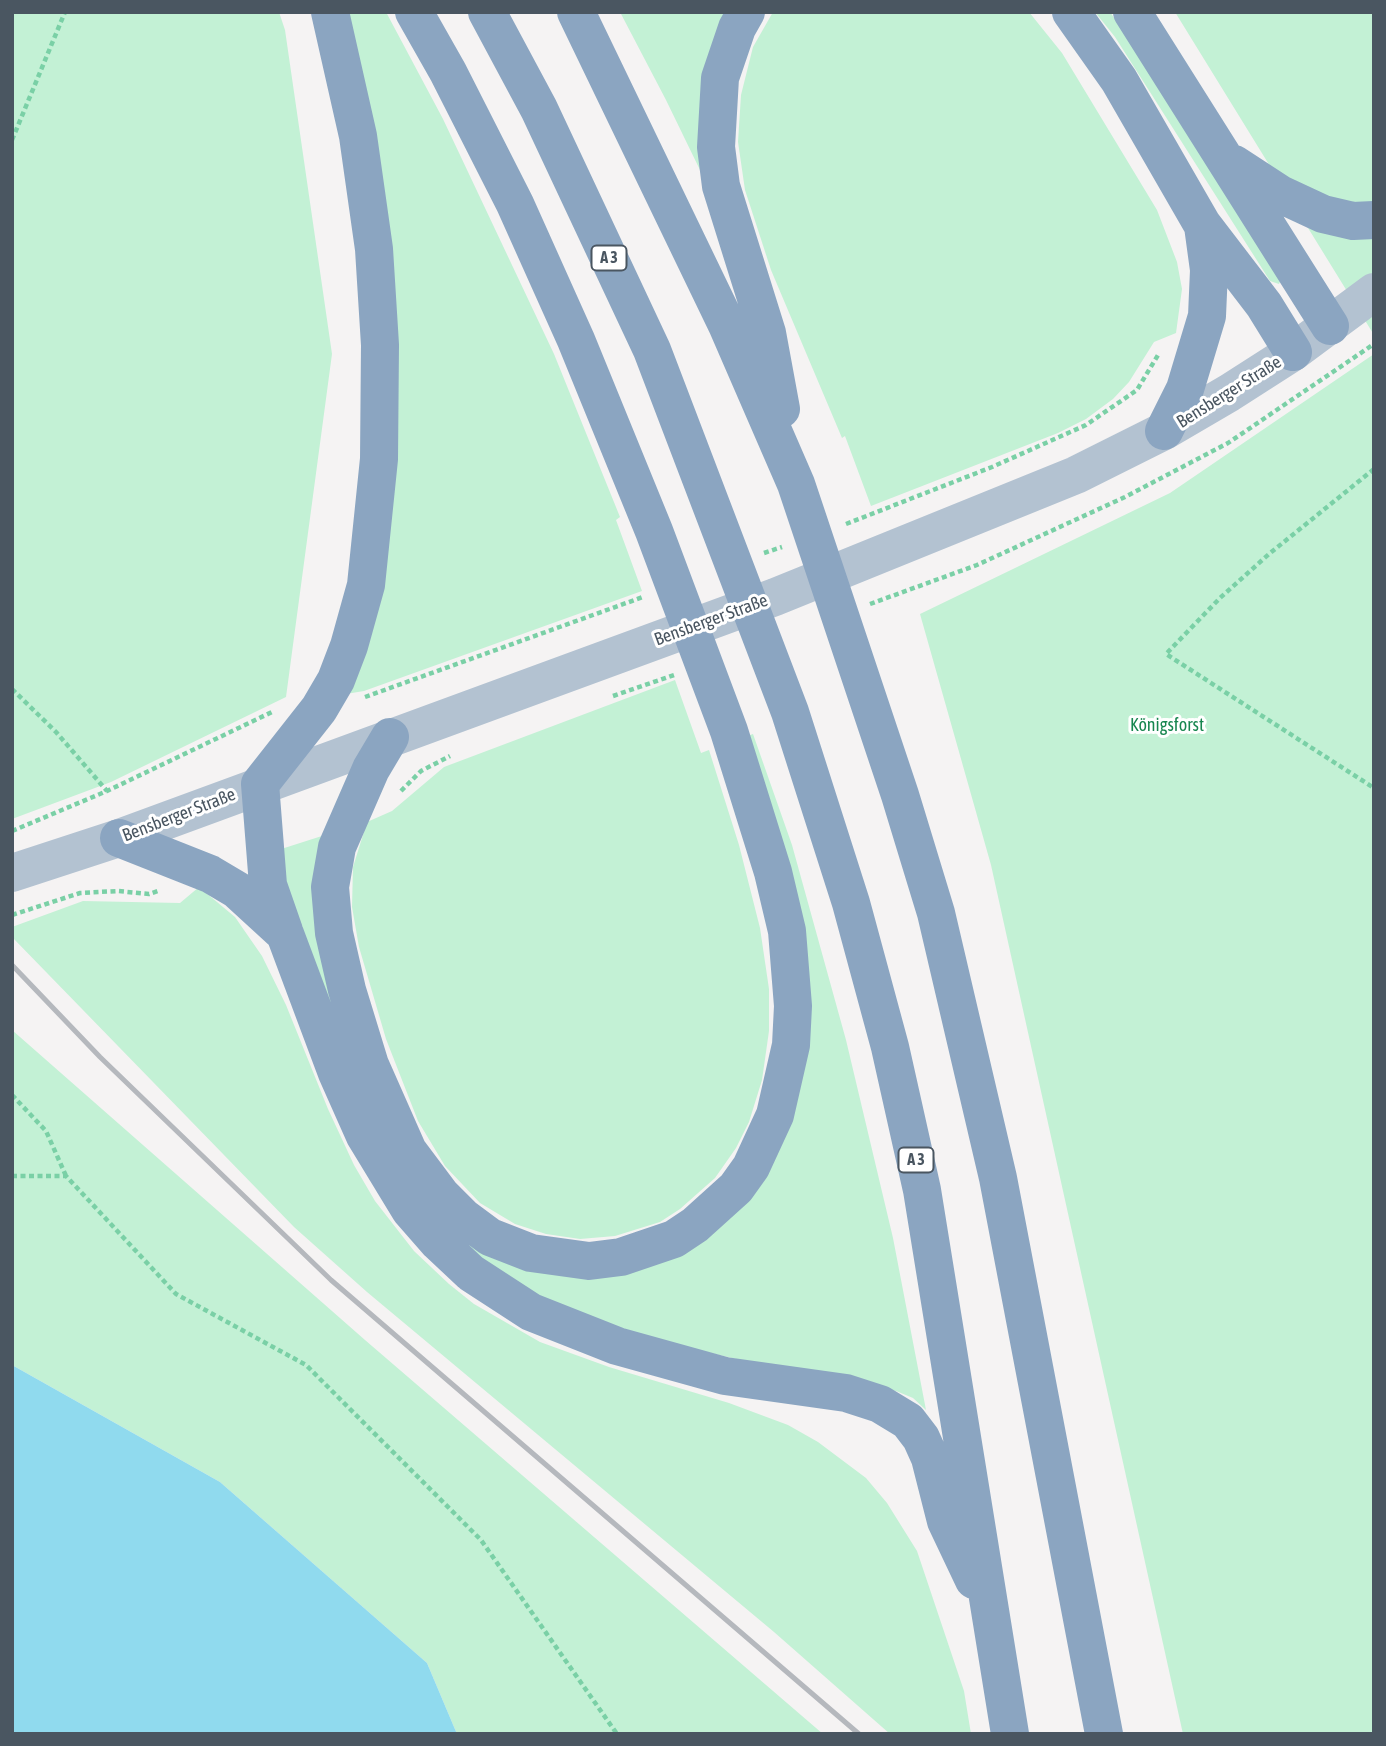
<!DOCTYPE html>
<html>
<head>
<meta charset="utf-8">
<style>
	body { margin:0 }
	#map { position:relative; width:1386px; height:1746px; overflow:hidden; background:#f5f3f3; font-family:"Asap Condensed",sans-serif }
	canvas { display:block }
	.frame { position:absolute; inset:0; border:14px solid #4a5661; pointer-events:none }
</style>
</head>
<body>
<div id="map">
<canvas width="1386" height="1746"></canvas>
<div class="frame"></div>
</div>
<script>
const context = document.querySelector('canvas').getContext('2d');
context.lineJoin = 'round';
function fill(path, color) { context.fillStyle = color; context.fill(path, 'evenodd'); }
const shape = rows => new Path2D(rows.map(r => 'M' + r).join(''));
function strokePath(path, color, width, dash) { context.strokeStyle = color; context.lineWidth = width; context.lineCap = dash ? 'butt' : 'round'; context.setLineDash(dash || []); context.stroke(path); }
function label(font, color, halo, rows, align = 'center') {
  context.font = font + ' "Asap Condensed",sans-serif'; context.lineWidth = 6; context.setLineDash([]); context.textBaseline = 'middle'; context.strokeStyle = halo; context.fillStyle = color; for (const [text, x, y, turn = 0] of rows) {
    context.save(); context.translate(x, y); context.rotate((+turn || 0) * Math.PI / 180); context.textAlign = isNaN(turn) ? turn : align; if (halo) context.strokeText(text, 0, 0); context.fillText(text, 0, 0); context.restore();
  }
}
fill(shape([
	[12,12,279,12,285,30,332,354,286,697,111,782,12,819],
	[339,12,386,12,443,119,554,354,620,517,616,520,642,591,364,691,340,695,381,556],
	[620,12,731,12,700,170,666,100],
	[773,12,1029,12,1062,53,1157,210,1177,262,1182,289,1176,333,1154,342,1129,382,1113,399,1086,419,1058,433,871,506,845,436,842,438,771,270,745,190,738,142,741,95,753,47],
	[1095,12,1110,12,1124,32,1282,278,1279,284,1270,281,1115,37],
	[1175,12,1374,12,1374,335],
	[1374,354,1374,1734,1183,1734,991,865,920,614,1170,493],
	[675,680,701,753,709,750,739,845,760,928,769,989,769,1031,762,1080,749,1122,736,1148,715,1178,680,1209,660,1222,615,1236,580,1239,546,1234,515,1224,480,1203,445,1166,418,1121,386,1039,359,947,352,907,353,867,367,822,392,811,444,767],
	[753,734,792,845,846,1040,893,1238,926,1410,913,1398,896,1391,753,1363,580,1322,512,1288,465,1253,427,1213,388,1155,335,1038,280,882,275,851,325,835,317,870,322,938,348,1034,391,1144,419,1187,441,1212,468,1236,496,1253,545,1269,597,1273,651,1261,684,1247,718,1223,743,1196,768,1160,785,1119,801,1058,803,987,798,944,778,852,741,738],
	[199,887,235,917,262,956,286,1005,328,1109,354,1165,375,1201,414,1251,449,1284,474,1304,540,1342,609,1367,729,1403,788,1425,818,1442,866,1478,887,1503,917,1551,964,1691,971,1734,890,1734,774,1632,367,1292,294,1227,12,937,12,927,83,901,180,903],
	[12,1030,365,1340,823,1734,457,1734,427,1663,220,1482,12,1365]
]), '#c3f1d5');
fill(shape([
	[12,1365,220,1482,427,1663,457,1734,12,1734]
]), '#90daee');
strokePath(shape([
	[12,140,65,12],
	[1374,469,1269,554,1220,598,1166,654,1374,788],
	[846,524,992,467,1086,425,1137,390,1158,355],
	[764,553,782,547],
	[870,604,977,565,1125,497,1228,443,1374,344],
	[12,689,56,732,107,791],
	[613,696,674,675],
	[365,697,643,597],
	[401,791,421,771,450,756],
	[12,831,107,791,272,712],
	[12,915,80,893,118,891,149,894,158,891],
	[12,1095,46,1131,66,1176],
	[12,1176,66,1176,176,1294,306,1365,481,1540,617,1734]
]), '#7ad0a6', 4.5, [5, 3.5]);
strokePath(shape([
	[12,873,119,838,775,597,1076,475,1164,431,1229,393,1293,352,1374,292]
]), '#b3c2d1', 38);
strokePath(shape([
	[487,12,539,109,652,350,790,712,851,903,890,1047,922,1190,1010,1734],
	[576,12,727,325,796,484,900,795,936,913,998,1178,1104,1734],
	[746,12,737,28,720,78,716,147,721,186,767,333,781,409],
	[1071,12,1119,80,1202,224,1264,305,1293,352],
	[1132,12,1330,326],
	[1234,164,1280,194,1323,214,1353,221,1374,220],
	[1164,431,1185,389,1207,316,1209,270,1203,226],
	[390,737,371,769,337,847,330,887,334,933,347,990,370,1065,408,1151,441,1195,463,1217,490,1237,531,1253,589,1261,621,1257,674,1239,695,1225,736,1188,751,1167,775,1115,791,1045,793,1006,787,931,773,872,729,731,654,531,576,340,515,204,448,72,414,12],
	[119,838,210,874,237,890,285,934,337,1073,365,1136,410,1210,438,1242,471,1273,531,1312,617,1346,725,1376,846,1393,880,1404,908,1421,921,1438,930,1458,946,1521,974,1580],
	[284,931,268,885,260,784,319,709,336,680,349,646,366,585,379,459,380,345,374,249,358,136,330,12]
]), '#8ba5c1', 38);
strokePath(shape([
	[12,965,100,1057,331,1280,859,1734]
]), '#b5b8bd', 5);
for (const [x, y, w] of [
	[609,258,35],
	[916,1160,35]
]) { const box = new Path2D(); box.roundRect(x - w / 2, y - 12.5, w, 25, 5); context.fillStyle = '#fff'; context.fill(box); strokePath(box, '#4a5661', 2); }
label('bold 16px', '#4a5661', null, [
	["A 3",609,258],
	["A 3",916,1160]
]);
label('18px', '#4a5661', '#fff', [
	["Bensberger Straße",1229,392,-32],
	["Bensberger Straße",711,620,-20],
	["Bensberger Straße",179,815,-21]
]);
label('18px', '#17864f', '#fff', [
	["Königsforst",1167,725]
]);
</script>
</body>
</html>
